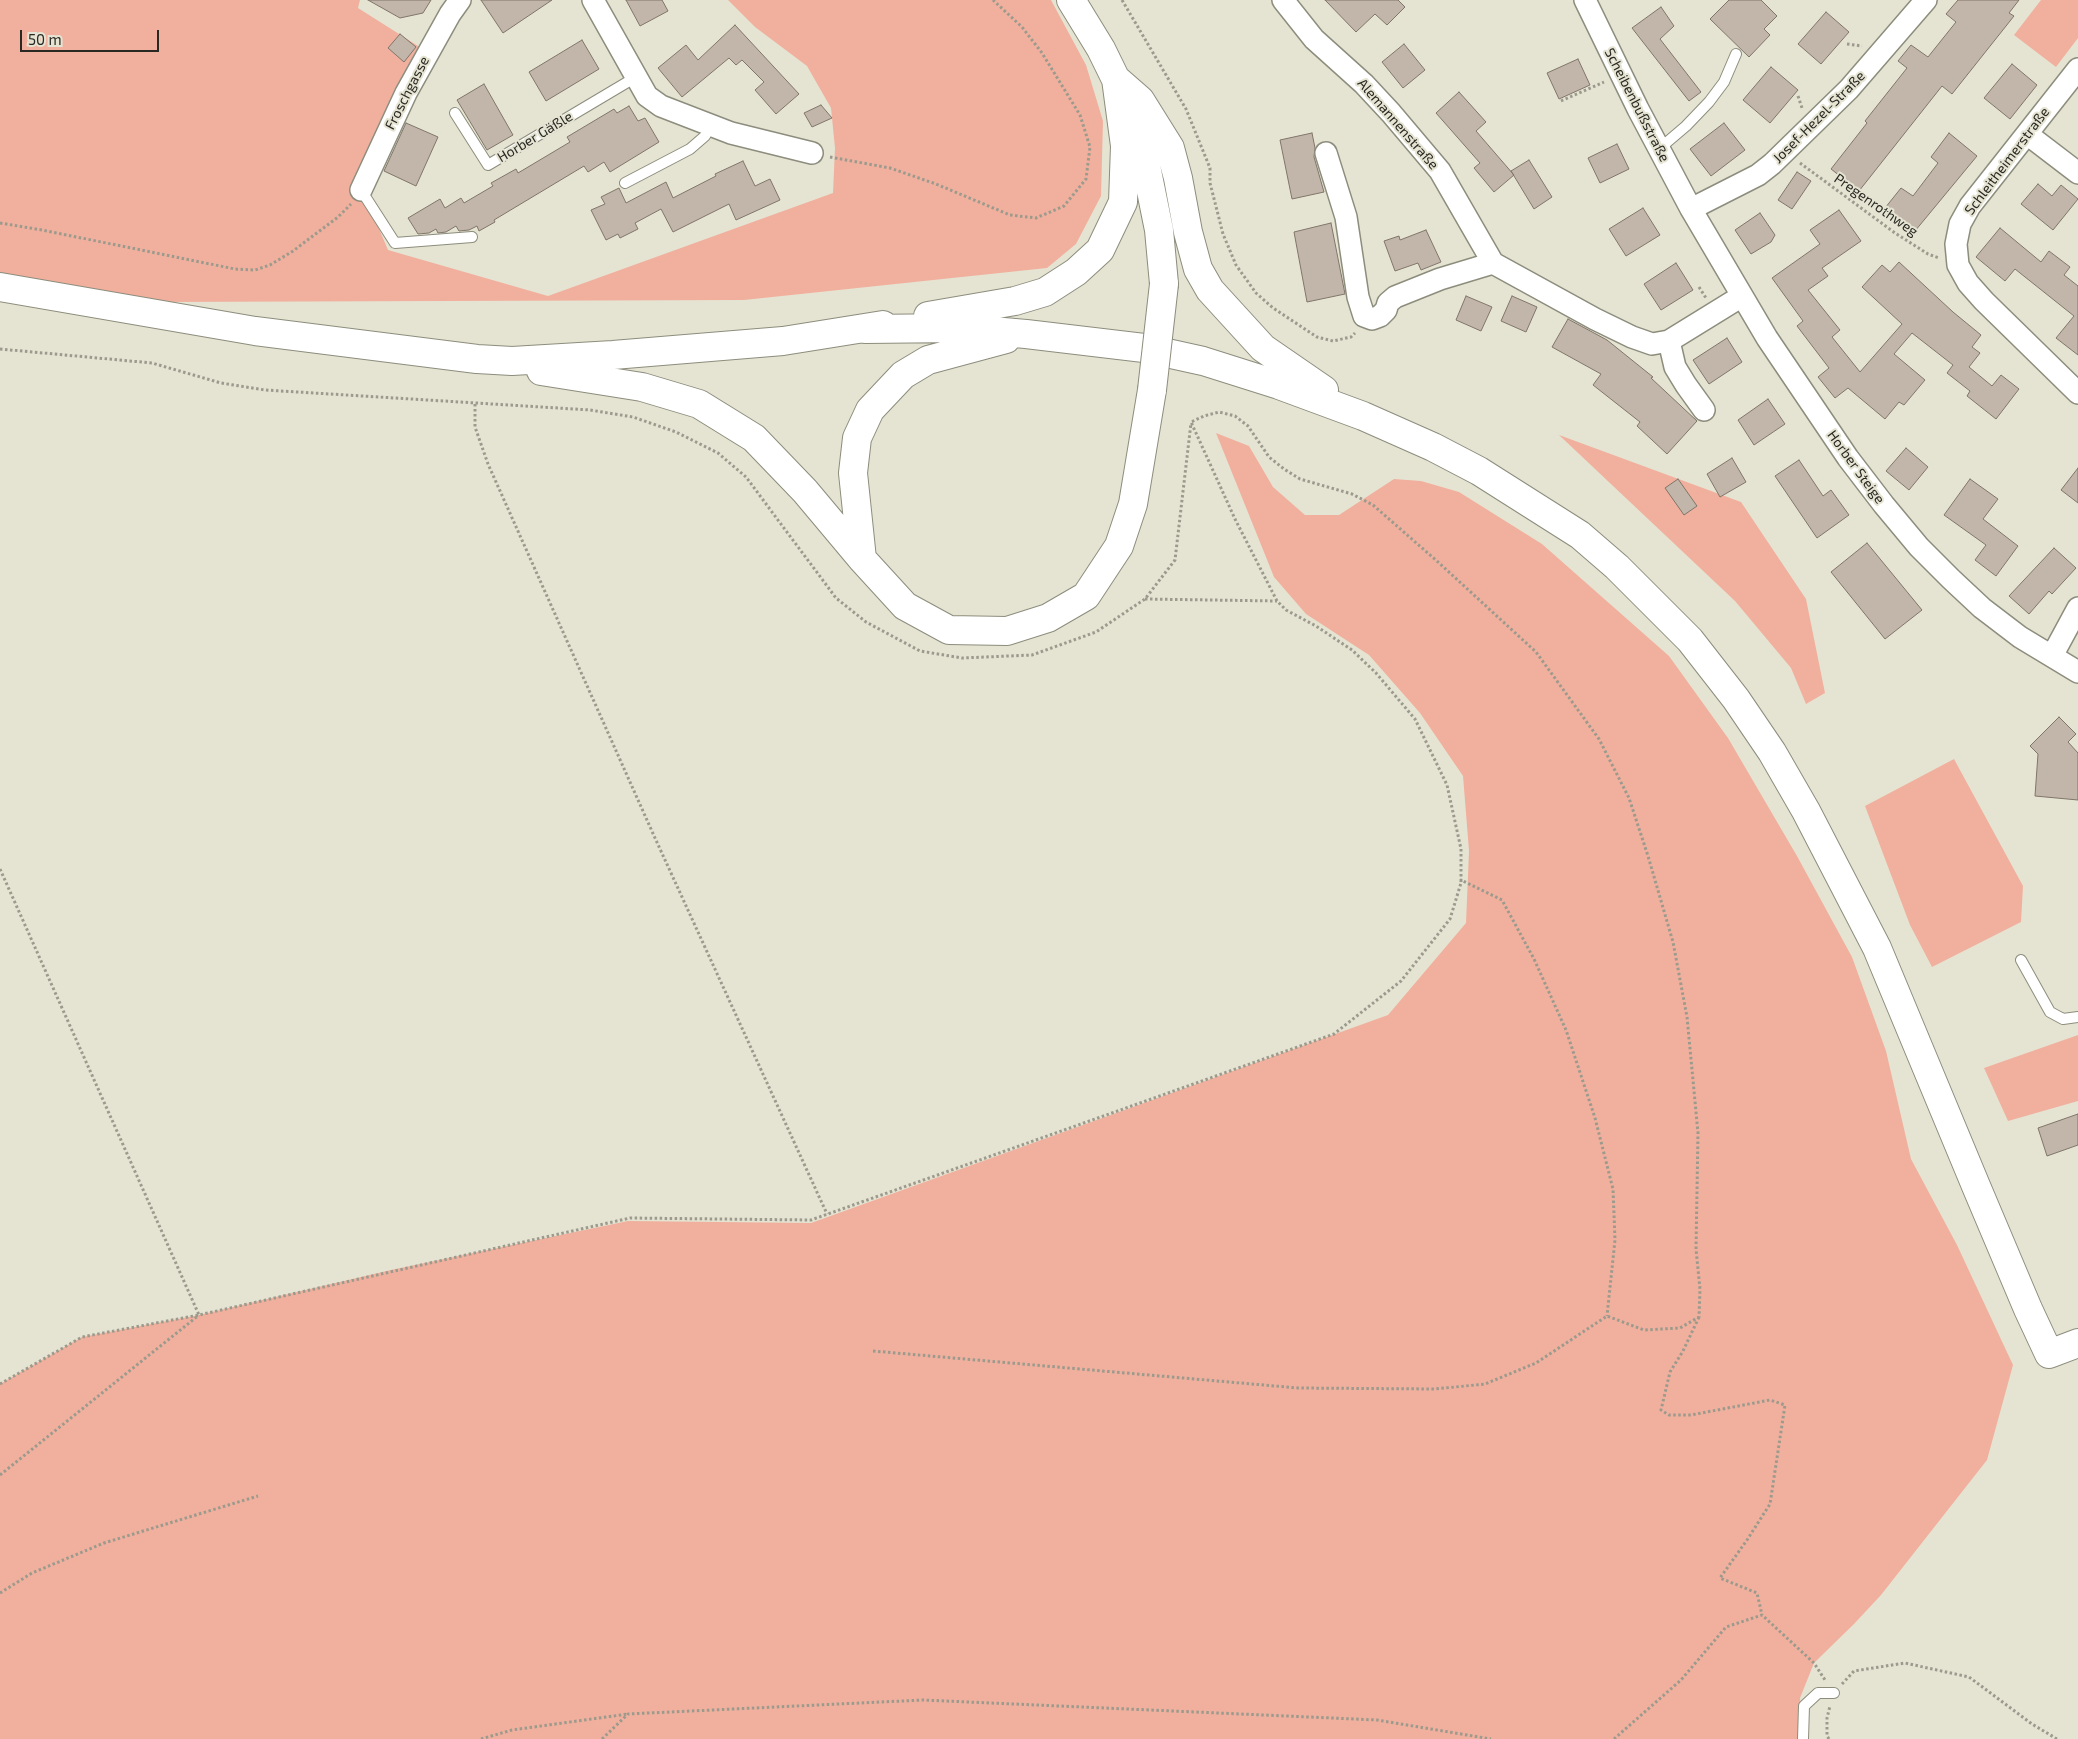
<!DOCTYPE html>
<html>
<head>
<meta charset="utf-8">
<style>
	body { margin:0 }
	#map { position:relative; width:2078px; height:1739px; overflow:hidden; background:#e5e4d3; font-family:"Exo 2",sans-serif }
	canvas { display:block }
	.scale { position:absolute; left:20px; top:30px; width:139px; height:22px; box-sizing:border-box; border:2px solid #292822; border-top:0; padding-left:6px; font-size:15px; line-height:18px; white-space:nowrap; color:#292822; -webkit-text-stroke:4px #e5e4d3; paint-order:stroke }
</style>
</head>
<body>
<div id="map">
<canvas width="2078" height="1739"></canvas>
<div class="scale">50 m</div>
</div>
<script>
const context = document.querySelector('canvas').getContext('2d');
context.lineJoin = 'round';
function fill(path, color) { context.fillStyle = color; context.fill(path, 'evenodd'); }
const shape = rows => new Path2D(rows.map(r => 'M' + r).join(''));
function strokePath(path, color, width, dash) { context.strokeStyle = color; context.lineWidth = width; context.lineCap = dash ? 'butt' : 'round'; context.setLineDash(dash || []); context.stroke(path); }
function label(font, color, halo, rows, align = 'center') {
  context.font = font + ' "Exo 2",sans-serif'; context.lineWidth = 4; context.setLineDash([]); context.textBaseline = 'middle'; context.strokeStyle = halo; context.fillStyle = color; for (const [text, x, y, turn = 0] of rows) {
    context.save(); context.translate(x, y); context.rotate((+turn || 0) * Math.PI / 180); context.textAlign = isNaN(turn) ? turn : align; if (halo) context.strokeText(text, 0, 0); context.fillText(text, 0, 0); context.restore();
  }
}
fill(shape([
	[0,0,360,0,358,8,437,58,363,191,388,250,548,296,833,193,835,148,831,108,807,66,755,27,728,0,1051,0,1086,65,1103,121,1101,196,1076,244,1047,268,744,300,156,302,0,284],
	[2041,0,2078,0,2078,38,2056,67,2014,35],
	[1216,433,1249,446,1273,487,1305,515,1339,515,1394,479,1421,481,1459,492,1542,544,1669,656,1728,738,1797,856,1852,957,1886,1051,1911,1159,1957,1245,2013,1365,1987,1460,1881,1595,1854,1624,1814,1663,1800,1698,1802,1729,1807,1739,0,1739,0,1384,82,1337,199,1315,391,1270,628,1221,811,1223,1388,1015,1466,923,1469,851,1463,776,1420,713,1369,655,1306,614,1274,577],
	[1559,435,1741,502,1806,599,1825,693,1806,704,1791,668,1735,601],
	[1954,759,2023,886,2021,922,1932,967,1910,925,1865,806],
	[2078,1035,2078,1101,2008,1121,1984,1068]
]), '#f1b09e');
const building = shape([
	[368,0,431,0,423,13,400,18,368,0],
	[481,0,552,0,503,33,481,0],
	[626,0,662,0,668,11,640,26,626,0],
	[1325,0,1398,0,1405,7,1387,25,1375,14,1356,32,1325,0],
	[1729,0,1761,0,1777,16,1764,29,1770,35,1749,57,1710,19,1729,0],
	[1958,0,2019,0,2009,13,2014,16,1952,94,1942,86,1859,191,1831,169,1867,123,1865,121,1907,68,1898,61,1911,45,1928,57,1956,22,1946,14,1958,0],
	[1661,7,1674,26,1660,39,1701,92,1689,101,1632,28,1661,7],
	[1826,12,1849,32,1821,64,1798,44,1826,12],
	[735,25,799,94,776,114,755,90,764,82,742,60,736,65,729,58,682,97,658,68,686,45,698,60,735,25],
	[400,34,416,47,404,62,388,48,400,34],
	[582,40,599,69,546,101,529,72,582,40],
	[1404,44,1425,70,1403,88,1382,62,1404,44],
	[1578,59,1590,85,1559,99,1547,73,1578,59],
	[2012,64,2037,85,2010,119,1984,98,2012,64],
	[1771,67,1798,90,1770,123,1743,100,1771,67],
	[484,84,513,135,487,150,457,100,484,84],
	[1459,92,1486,122,1476,131,1514,175,1494,192,1474,168,1480,163,1436,113,1459,92],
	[821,105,832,118,812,127,804,113,821,105],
	[629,106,638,121,645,118,659,142,610,172,604,162,588,172,584,166,494,220,495,222,479,231,477,226,469,230,459,231,456,226,446,232,438,233,436,229,429,233,418,234,408,218,440,199,445,208,461,198,464,203,493,186,491,183,516,169,518,173,570,142,567,137,614,109,617,113,629,106],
	[406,123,438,137,416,186,384,171,406,123],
	[1724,123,1745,150,1711,176,1690,149,1724,123],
	[1312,133,1315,148,1314,157,1324,192,1292,199,1280,140,1312,133],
	[1949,133,1977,156,1915,231,1885,208,1901,188,1913,196,1938,163,1931,157,1949,133],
	[1617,144,1629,169,1600,183,1588,158,1617,144],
	[1529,160,1552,197,1534,209,1511,171,1529,160],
	[743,161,755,186,770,179,780,200,736,220,729,204,673,232,661,209,635,223,638,229,620,238,618,234,606,240,591,210,605,204,601,197,619,188,626,203,666,182,673,198,716,176,715,174,743,161],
	[1797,172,1811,181,1792,209,1778,200,1797,172],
	[2038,184,2052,196,2061,185,2078,199,2053,230,2021,204,2038,184],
	[1643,208,1660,235,1626,256,1609,229,1643,208],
	[1839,210,1861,241,1822,268,1828,276,1808,290,1840,330,1832,337,1860,372,1902,324,1862,287,1882,265,1890,272,1899,262,1953,312,1981,335,1972,347,1980,353,1969,367,1992,386,2001,375,2019,389,1996,419,1967,396,1970,391,1947,373,1953,365,1912,333,1894,354,1925,380,1904,405,1899,402,1885,419,1848,388,1835,398,1818,377,1829,368,1797,326,1803,321,1772,278,1820,244,1810,230,1839,210],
	[1760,213,1775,235,1771,242,1751,254,1735,230,1760,213],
	[1331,223,1345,294,1307,302,1294,232,1331,223],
	[2000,228,2041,262,2049,251,2070,267,2064,275,2078,286,2078,355,2056,338,2074,316,2015,269,2005,281,1976,257,2000,228],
	[1426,230,1441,262,1421,270,1418,263,1395,271,1384,241,1399,236,1400,240,1426,230],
	[1676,263,1693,290,1661,310,1644,284,1676,263],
	[1466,296,1492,307,1481,331,1456,320,1466,296],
	[1512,296,1537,307,1526,332,1501,321,1512,296],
	[1568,319,1607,340,1653,377,1651,378,1697,421,1667,454,1637,426,1640,422,1593,385,1601,374,1552,347,1568,319],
	[1727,338,1742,362,1709,384,1693,360,1727,338],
	[1768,399,1785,424,1754,445,1738,420,1768,399],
	[1906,448,1928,467,1909,490,1886,471,1906,448],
	[1732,458,1746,482,1720,497,1707,474,1732,458],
	[1799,460,1823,496,1831,490,1849,515,1817,538,1775,476,1799,460],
	[2078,468,2078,503,2061,490,2078,468],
	[1678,479,1697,506,1684,515,1665,488,1678,479],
	[1970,479,1998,499,1983,519,2018,546,1996,576,1975,560,1986,545,1944,515,1970,479],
	[1867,543,1922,610,1885,639,1831,572,1867,543],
	[2054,548,2076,568,2052,594,2049,591,2029,614,2009,596,2054,548],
	[2059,717,2076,734,2068,742,2078,753,2078,800,2035,796,2038,754,2030,746,2059,717],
	[2078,1114,2078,1145,2047,1156,2038,1128,2078,1114]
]);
fill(building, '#c1b6a9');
strokePath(building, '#807569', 1);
const service = shape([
	[455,113,488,165,636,77],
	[1659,149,1686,126,1709,102,1724,82,1736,54],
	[625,183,690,149,705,136,711,126],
	[361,190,395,243,472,237],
	[2021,960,2050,1012,2063,1019,2078,1017],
	[1803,1739,1804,1706,1818,1693,1834,1693]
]);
const minor = shape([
	[593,0,647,96,661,106,731,133,812,153],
	[1283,0,1314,39,1364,84,1391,113,1440,171,1493,263,1595,319,1632,337,1652,344,1669,341,1742,296],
	[1585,0,1638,109,1691,209,1767,338,1848,458,1884,505,1919,547,1951,579,1982,608,2020,637,2078,672],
	[2078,69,1970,206,1960,224,1956,244,1958,265,1968,283,1984,301,2078,393],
	[2027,134,2078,173],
	[1326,153,1346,217,1358,297,1364,316,1372,319,1380,316,1386,310,1388,303,1395,297,1440,279,1493,263],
	[361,190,406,93,450,14,460,0],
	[1691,209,1758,175,1772,164,1849,89,1926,0],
	[1669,341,1675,367,1686,385,1704,410],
	[2052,656,2078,608]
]);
const primary = shape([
	[1071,0,1101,49,1126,100,1131,114,1144,156,1159,230,1164,284],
	[1116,79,1140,100,1170,148,1178,178,1188,232,1198,269,1210,290,1263,348,1324,390],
	[0,287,255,331,477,359,512,361,613,355,783,341,883,325],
	[928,316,1015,301,1045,292,1076,272,1100,250,1123,202,1125,146,1116,79],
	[865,329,958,328,1026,334,1144,348,1203,361,1279,385,1363,416,1433,447,1479,471,1580,535,1617,567,1690,640,1736,699,1772,752,1806,811,1877,948,1976,1186,2028,1309,2049,1354,2078,1343],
	[541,371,642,387,699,404,754,438,805,491,862,559,905,606,949,630,1007,631,1048,618,1086,596,1119,546,1133,504,1152,390],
	[862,559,853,473,857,438,870,410,903,375,928,360,1006,339]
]);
strokePath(service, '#8d8d7d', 12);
strokePath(minor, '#8d8d7d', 24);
strokePath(primary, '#8d8d7d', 30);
strokePath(shape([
	[1122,0,1186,109,1210,168,1210,183,1223,234,1236,265,1256,293,1273,308,1317,337,1333,341,1351,337,1355,333],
	[1847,44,1862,46],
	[1798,96,1802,108],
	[1561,101,1604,82],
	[830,157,890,168,936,184,1010,215,1036,218,1064,206,1086,179,1090,147,1080,115,1042,53,1022,27,993,0],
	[1800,163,1895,233,1928,254,1939,258],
	[0,223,42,230,235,269,255,270,270,265,293,251,338,217,351,204],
	[1699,287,1706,298],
	[0,349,152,363,221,383,265,390,590,410,633,417,676,432,718,453,746,477,836,598,866,622,920,651,962,658,1032,655,1096,632,1145,599,1175,560,1191,423],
	[475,404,475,427,488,464,655,838,827,1214],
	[1145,599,1277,601],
	[0,869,199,1315],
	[1461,882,1461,880,1502,900,1534,959,1566,1030,1595,1118,1613,1189,1615,1240,1607,1316],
	[1699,1317,1683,1351,1670,1372,1661,1410,1669,1415,1691,1415,1770,1400,1785,1405,1770,1504,1747,1540,1720,1578,1757,1593,1762,1615],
	[873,1351,1298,1388,1435,1389,1485,1384,1536,1363,1607,1316,1644,1330,1680,1328,1699,1317,1700,1289,1696,1249,1698,1133,1687,1017,1673,942,1648,856,1629,798,1599,739,1536,652,1438,562,1373,505,1352,494,1300,479,1284,469,1269,457,1248,426,1235,416,1219,412,1204,416,1191,422],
	[0,1384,82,1337,199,1315,630,1218,811,1220,1334,1034,1401,981,1450,919,1461,883,1461,849,1447,785,1415,719,1376,673,1352,650,1316,626,1286,610,1277,601,1235,519,1191,422],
	[0,1475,199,1315],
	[0,1593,32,1573,104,1543,258,1496],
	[1842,1684,1854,1671,1905,1663,1969,1677,2032,1724,2057,1739],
	[481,1739,512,1730,628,1714],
	[602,1739,628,1714,923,1700,1377,1720,1491,1739],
	[1614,1739,1681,1680,1726,1627,1762,1615,1814,1663,1825,1680],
	[1829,1739,1827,1736,1827,1718,1830,1706]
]), '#9b9a8d', 3, [2.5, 2.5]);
strokePath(service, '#fff', 10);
strokePath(minor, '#fff', 21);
strokePath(primary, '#fff', 28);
const primaryBridge = shape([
	[1152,390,1164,284]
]);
strokePath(primaryBridge, '#8d8d7d', 30, []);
strokePath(primaryBridge, '#fff', 28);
label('14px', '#292822', '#e5e4d3', [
	["Froschgasse",407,93,-63],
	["Scheibenbußstraße",1637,105,63],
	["Josef-Hezel-Straße",1819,117,-45],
	["Alemannenstraße",1398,124,49],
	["Horber Gäßle",535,137,-31],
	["Schleitheimerstraße",2007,161,-53],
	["Pregenrothweg",1876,205,35],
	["Horber Steige",1856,467,54]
]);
</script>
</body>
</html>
